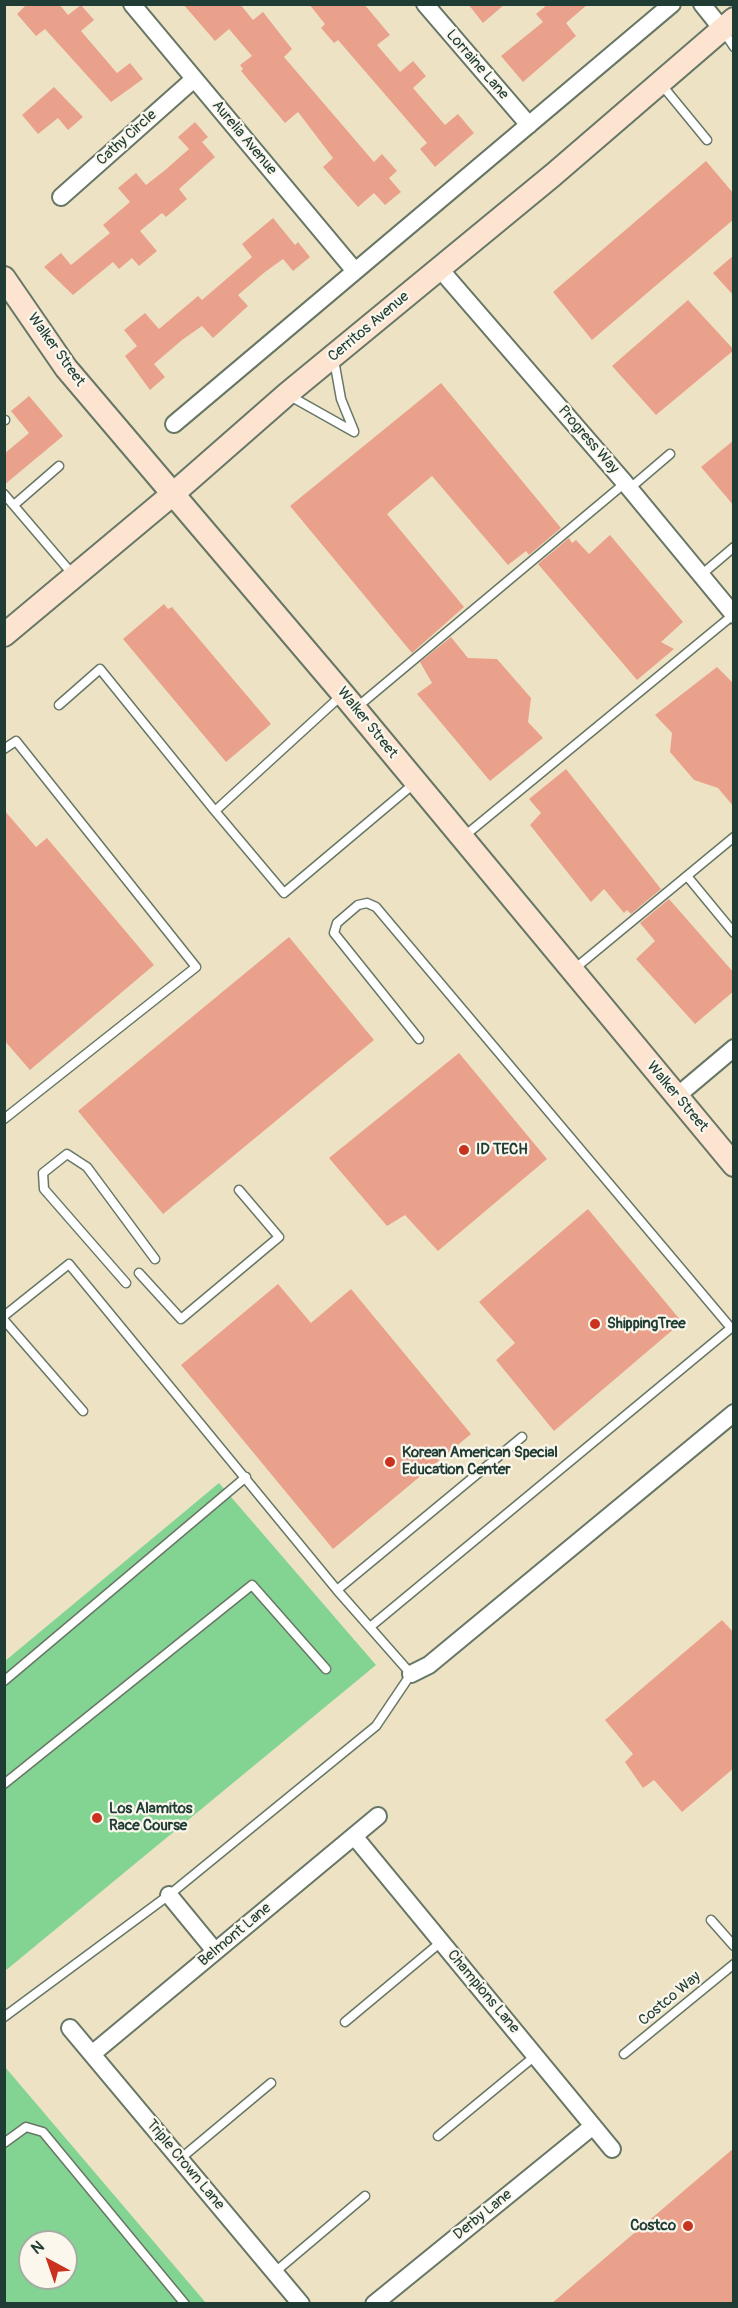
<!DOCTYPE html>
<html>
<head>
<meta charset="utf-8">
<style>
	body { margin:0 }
	#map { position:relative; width:738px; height:2308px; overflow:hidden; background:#ede3c4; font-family:Pangolin,sans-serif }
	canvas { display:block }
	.frame { position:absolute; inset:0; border:6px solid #1f3d34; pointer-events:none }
	.north { position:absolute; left:18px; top:2230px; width:60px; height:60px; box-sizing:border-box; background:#fbf7ec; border:2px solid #a3ada2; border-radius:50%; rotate:320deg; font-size:16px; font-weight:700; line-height:24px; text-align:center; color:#1f3d34 }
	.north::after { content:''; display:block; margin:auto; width:21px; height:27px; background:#c8321e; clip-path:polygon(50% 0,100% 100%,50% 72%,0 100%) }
</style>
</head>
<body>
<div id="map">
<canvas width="738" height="2308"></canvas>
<div class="frame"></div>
<div class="north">N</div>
</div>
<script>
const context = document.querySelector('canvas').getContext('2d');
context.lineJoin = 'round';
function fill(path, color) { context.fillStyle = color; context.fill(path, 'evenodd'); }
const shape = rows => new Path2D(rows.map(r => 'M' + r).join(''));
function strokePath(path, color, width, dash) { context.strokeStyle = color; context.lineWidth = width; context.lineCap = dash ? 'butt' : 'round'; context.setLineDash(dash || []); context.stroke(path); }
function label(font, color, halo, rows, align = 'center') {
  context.font = font + ' Pangolin,sans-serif'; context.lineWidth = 4.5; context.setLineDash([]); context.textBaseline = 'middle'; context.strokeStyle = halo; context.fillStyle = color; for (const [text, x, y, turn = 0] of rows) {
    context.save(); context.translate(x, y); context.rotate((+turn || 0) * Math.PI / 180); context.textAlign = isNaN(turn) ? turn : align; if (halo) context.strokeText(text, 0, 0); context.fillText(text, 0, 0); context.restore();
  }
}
fill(shape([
	[219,1483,376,1665,5,1971,5,1661],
	[5,2067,206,2303,5,2303],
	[30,2242,66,2242,66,2278,30,2278]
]), '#83d393');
fill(shape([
	[27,4,59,4,68,15,81,5,94,20,81,31,117,73,130,63,143,79,111,102,45,29,36,36,17,14],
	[183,4,240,4,253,20,263,12,292,49,284,57,374,162,382,154,397,171,389,178,401,192,385,205,374,193,358,207,323,167,333,158,298,112,285,123,241,71,243,69,240,65,252,56,229,29,215,41],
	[309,4,364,4,390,35,377,45,400,72,413,61,426,76,413,88,445,125,458,114,474,133,435,167,420,149,427,143,338,40,334,43,321,28,325,24],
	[468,4,505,4,483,23],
	[548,4,588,4,566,23,576,36,523,82,501,56,543,22,536,14],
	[54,87,83,117,68,130,58,118,38,134,22,115],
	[195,122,208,137,202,142,215,157,179,189,187,199,166,217,162,213,140,231,157,251,139,266,132,258,119,269,113,262,73,295,44,267,61,253,71,265,110,233,103,225,130,202,118,188,136,173,146,185,164,171,189,149,178,137],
	[706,161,734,194,734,219,592,340,553,292],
	[273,218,295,245,298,242,310,257,293,271,283,259,265,272,238,295,248,306,213,338,202,326,182,340,154,364,165,377,150,390,125,356,137,346,124,330,145,313,159,329,198,296,202,300,252,257,242,244],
	[734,255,734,296,713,273],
	[688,300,734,350,656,415,612,366],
	[441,383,561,528,529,555,526,551,508,565,432,476,387,514,464,607,412,653,290,506],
	[29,396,63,436,4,485,4,454,29,433,11,411],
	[734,440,734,506,701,467],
	[610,535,683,622,661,642,674,649,637,680,538,564,569,538,572,543,576,540,589,554],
	[164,604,168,609,172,607,271,724,226,762,123,639],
	[451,637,468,658,497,659,531,698,528,722,543,738,490,781,417,694,432,683,420,662],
	[717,667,734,684,734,807,718,788,694,780,670,752,672,733,655,715],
	[566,769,661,889,631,914,627,910,624,913,604,889,591,902,530,825,541,813,529,799],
	[4,810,36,847,47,838,154,965,30,1070,4,1040],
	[669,899,734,973,734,991,695,1024,636,959,655,941,640,923],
	[289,937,374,1040,163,1214,78,1111],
	[459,1053,547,1159,438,1251,405,1215,387,1226,329,1158],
	[588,1209,682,1322,554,1431,496,1360,515,1343,479,1302],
	[278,1284,311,1323,351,1289,471,1434,333,1549,181,1365],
	[722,1620,734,1633,734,1768,682,1812,654,1780,643,1788,625,1762,633,1754,605,1720],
	[734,2148,734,2304,551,2304]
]), '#eaa18b');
const lane = shape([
	[722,29,734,47],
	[661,84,707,140],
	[334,360,341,399,354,431],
	[290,396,354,432],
	[4,420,5,420],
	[629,489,670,454],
	[4,494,74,576],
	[14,505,59,466],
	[701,575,734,547],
	[59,705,100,669,215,811,343,694],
	[356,708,625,483],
	[4,749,16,741,196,967,4,1119],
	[215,811,284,893,416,782],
	[462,838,733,615],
	[687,876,734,933],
	[573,970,734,837],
	[139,1273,181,1319,279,1237,239,1190],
	[126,1283,44,1189,43,1173,67,1154,87,1167,155,1259],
	[4,1316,69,1264,337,1590,411,1674,376,1726,169,1895,4,2017],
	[4,1320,83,1411],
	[337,1590,522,1437],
	[370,1627,731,1328,376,907,367,903,358,905,337,923,334,933,419,1039],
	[4,1681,246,1477],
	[4,1784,252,1585,326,1669],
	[711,1920,734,1946],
	[345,2022,441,1942],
	[624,2054,734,1964],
	[438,2136,535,2056],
	[4,2143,26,2127,43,2132,185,2304],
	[180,2159,271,2083],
	[275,2272,365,2196]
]);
const street = shape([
	[132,4,355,271],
	[425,4,529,125],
	[702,4,722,29],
	[61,197,194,79],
	[439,268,625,483,734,615],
	[174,424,672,4],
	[677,1096,734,1048],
	[411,1674,429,1665,734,1413],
	[354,1836,612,2149],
	[169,1895,215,1951],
	[70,2028,301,2304],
	[92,2054,378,1816],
	[374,2304,593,2126]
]);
const secondary = shape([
	[4,278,66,368,343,694,734,1165],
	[4,635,174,493,287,394,553,175,734,19]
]);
strokePath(lane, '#677766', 11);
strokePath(street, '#677766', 20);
strokePath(secondary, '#677766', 26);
strokePath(lane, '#fff', 8);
strokePath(street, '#fff', 16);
strokePath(secondary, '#fde4d1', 22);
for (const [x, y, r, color] of [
	[464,1150,6,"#c8321e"],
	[595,1324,6,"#c8321e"],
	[390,1462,6,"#c8321e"],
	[97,1818,6,"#c8321e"],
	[688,2226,6,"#c8321e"]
]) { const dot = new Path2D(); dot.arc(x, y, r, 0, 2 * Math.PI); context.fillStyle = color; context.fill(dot); strokePath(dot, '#fbf7ec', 2); }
label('15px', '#1f3d34', '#fbf7ec', [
	["Lorraine Lane",477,65,49],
	["Cathy Circle",127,138,-42],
	["Aurelia Avenue",244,138,50],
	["Cerritos Avenue",369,327,-40],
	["Walker Street",56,350,54],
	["Progress Way",588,440,49],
	["Walker Street",367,723,51],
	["Walker Street",677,1097,50],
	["Belmont Lane",235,1935,-40],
	["Champions Lane",483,1992,50],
	["Costco Way",670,1999,-40],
	["Triple Crown Lane",185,2165,50],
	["Derby Lane",483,2215,-39]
]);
label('bold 15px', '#1f3d34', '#fbf7ec', [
	["ID TECH",476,1150],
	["ShippingTree",607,1324],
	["Korean American Special",402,1453],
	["Education Center",402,1470],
	["Los Alamitos",109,1809],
	["Race Course",109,1826],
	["Costco",676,2226,"right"]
], 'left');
</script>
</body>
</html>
